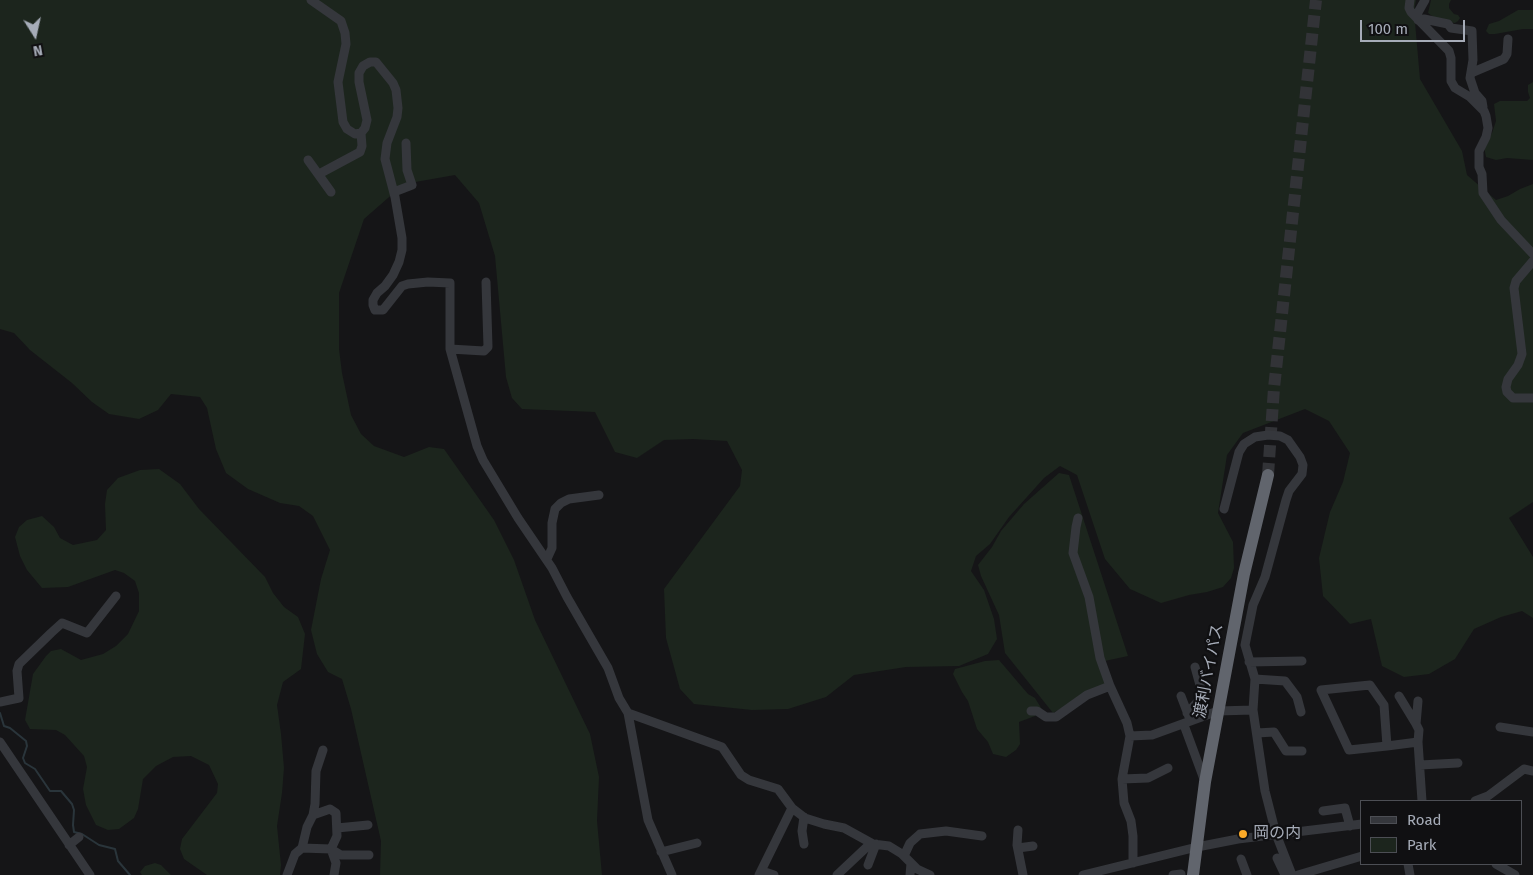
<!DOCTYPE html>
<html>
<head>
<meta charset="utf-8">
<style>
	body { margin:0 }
	#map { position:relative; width:1533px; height:875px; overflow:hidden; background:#151517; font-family:"Fira Sans",sans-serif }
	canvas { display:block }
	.legend { position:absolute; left:1360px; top:800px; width:162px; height:65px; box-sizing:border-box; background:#101012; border:1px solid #4c4e54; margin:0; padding:6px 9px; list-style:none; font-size:15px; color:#a6acb8 }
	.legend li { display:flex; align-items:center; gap:10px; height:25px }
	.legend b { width:25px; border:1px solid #4c4e54 }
	.north { position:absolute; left:10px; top:10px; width:50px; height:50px; -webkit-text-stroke:4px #101012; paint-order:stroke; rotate:170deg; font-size:14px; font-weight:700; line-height:20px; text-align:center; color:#a6acb8 }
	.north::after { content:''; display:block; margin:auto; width:18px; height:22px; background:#a6acb8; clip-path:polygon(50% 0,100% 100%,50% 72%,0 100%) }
	.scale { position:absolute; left:1360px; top:20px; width:105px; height:22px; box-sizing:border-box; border:2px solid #a6acb8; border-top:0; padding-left:6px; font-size:15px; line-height:18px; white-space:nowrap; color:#a6acb8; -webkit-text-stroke:4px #101012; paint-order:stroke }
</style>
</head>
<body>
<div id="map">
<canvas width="1533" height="875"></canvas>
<ul class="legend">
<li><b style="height:6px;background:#35373c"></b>Road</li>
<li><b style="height:14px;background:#1c251d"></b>Park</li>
</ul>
<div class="north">N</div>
<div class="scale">100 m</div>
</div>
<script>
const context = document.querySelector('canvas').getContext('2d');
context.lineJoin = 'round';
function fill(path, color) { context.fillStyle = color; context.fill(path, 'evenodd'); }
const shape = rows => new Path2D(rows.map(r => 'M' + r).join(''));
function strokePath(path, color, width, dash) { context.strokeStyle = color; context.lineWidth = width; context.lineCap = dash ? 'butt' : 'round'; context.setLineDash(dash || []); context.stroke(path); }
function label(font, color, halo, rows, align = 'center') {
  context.font = font + ' "Fira Sans","Noto Sans JP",sans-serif'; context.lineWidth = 4.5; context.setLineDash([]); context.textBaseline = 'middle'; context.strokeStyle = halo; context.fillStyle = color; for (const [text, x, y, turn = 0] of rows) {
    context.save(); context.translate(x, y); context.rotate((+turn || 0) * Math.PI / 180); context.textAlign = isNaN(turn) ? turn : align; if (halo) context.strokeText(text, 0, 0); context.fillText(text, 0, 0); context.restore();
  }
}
fill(shape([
	[0,0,1416,0,1414,11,1420,79,1462,151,1467,175,1496,200,1508,196,1520,189,1533,184,1533,502,1509,518,1533,557,1533,618,1522,611,1501,617,1474,629,1455,659,1429,674,1404,677,1382,666,1371,619,1350,624,1323,596,1319,558,1330,512,1343,482,1350,453,1329,421,1305,409,1243,433,1227,455,1218,513,1233,542,1234,568,1231,578,1223,587,1207,592,1189,595,1161,603,1130,589,1105,559,1077,475,1060,466,1044,478,1009,517,990,544,976,556,971,571,984,590,994,619,997,639,988,654,959,666,906,667,854,675,826,697,788,709,752,710,694,704,680,689,666,638,664,589,740,486,742,470,727,441,693,439,664,440,637,458,615,452,595,412,522,409,512,398,506,377,495,256,479,203,455,175,404,184,364,219,339,293,339,349,342,373,351,415,361,434,374,446,404,457,429,447,444,449,494,520,514,560,535,620,590,734,599,777,597,821,602,875,380,875,381,841,351,709,342,679,328,672,317,654,311,630,321,579,330,550,313,516,299,506,280,503,248,489,226,473,216,449,207,408,200,397,171,394,158,410,139,419,109,414,92,402,72,383,30,350,14,333,0,329],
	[1431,0,1451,0,1449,4,1449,8,1454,14,1458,15,1460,18,1458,21,1455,23,1450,22,1435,18,1428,13],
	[1518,10,1533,10,1533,29,1523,29,1495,34,1489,34,1486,31,1489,24,1499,21],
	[1533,82,1533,160,1507,158,1496,160,1486,157,1484,147,1492,133,1496,121,1494,104,1500,101,1527,101,1530,98,1528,92,1528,85],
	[159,469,180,484,199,509,265,577,273,593,284,607,298,617,305,634,301,669,283,682,277,705,281,734,284,768,282,793,277,826,281,865,280,875,207,875,184,859,180,849,182,839,217,793,218,784,209,765,191,756,173,757,156,766,143,779,138,809,134,818,119,829,108,830,96,825,86,805,83,789,87,767,84,756,65,735,56,730,30,729,25,720,33,674,46,656,51,651,61,649,81,660,103,654,116,646,128,634,139,611,139,593,135,581,124,573,115,570,68,587,42,588,27,570,20,556,15,537,19,527,27,520,42,516,54,527,60,538,73,545,97,540,106,530,105,504,107,490,118,478,140,470],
	[1059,473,1069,475,1128,656,1100,662,1106,684,1053,713,1005,653,999,615,981,576,978,565,992,547,1001,531,1024,504],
	[999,660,1028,694,1035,698,1043,711,1035,716,1019,722,1020,744,1016,750,1006,757,993,754,988,742,977,729,968,701,962,692,953,674,955,669,985,661],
	[155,863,161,865,171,875,142,875,140,872,145,866]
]), '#1c251d');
strokePath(shape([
	[0,713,4,726,10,728,26,741,27,746,23,758,25,763,35,769,50,791,61,791,72,804,74,810,73,825,74,832,82,834,99,845,115,849,118,861,130,875]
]), '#2a353b', 2);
strokePath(shape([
	[1268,475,1274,388,1316,0]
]), '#323337', 12, [12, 6]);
strokePath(shape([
	[311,0,341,21,345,33,346,44,338,82,343,122,347,129,355,134,361,133,365,128,367,120,359,82,359,73,363,66,370,62,376,62,393,83,396,90,398,108,397,117,387,143,385,159,395,197,402,238,402,250,399,262,393,275,385,286,377,293,373,300,373,305,375,310,383,310,402,286,408,284,428,282,450,283,450,349,477,446,483,460,518,518,552,568,567,597,608,668,619,698,628,713,722,747,741,775,749,780,778,789,792,808,805,818,824,824,844,828,873,844,889,846,902,854,917,869,930,875],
	[1410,0,1409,8,1411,12,1449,51,1451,58,1451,81,1455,88,1470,97,1484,111,1486,116,1488,128,1486,137,1479,151,1479,167,1482,174,1483,193,1501,220,1533,254],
	[1416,16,1425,0],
	[1418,20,1424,19,1448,24,1451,28,1472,31,1473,60,1470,78,1475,93,1482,101,1483,107],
	[1471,73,1504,59,1507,54,1508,39],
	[308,160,331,192],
	[319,174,360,152,362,146,361,133],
	[394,192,412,185,407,170,406,143],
	[1533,261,1516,281,1514,288,1522,354,1518,365,1508,379,1506,387,1507,392,1513,398,1533,398],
	[450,349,484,351,488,347,486,282],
	[1224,509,1239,452,1244,444,1255,437,1268,435,1280,436,1288,440,1300,457,1303,465,1302,474,1289,491,1286,500,1265,577,1253,605,1245,645,1255,679,1253,710,1265,791,1276,834,1292,875],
	[1078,518,1076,527,1073,553,1089,597,1100,658,1110,686,1127,723,1130,736,1152,735,1218,711,1253,710],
	[547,559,552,548,552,523,555,509,561,503,569,499,599,495],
	[1249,662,1302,661],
	[1255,679,1285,681,1297,697,1301,712],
	[1181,696,1189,717],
	[1399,696,1416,724],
	[1418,701,1416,724,1419,730,1418,742,1422,801],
	[0,702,19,698,17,671,19,664,51,633,62,623,87,633,116,596],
	[1031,711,1037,711,1046,717,1056,717,1087,695,1110,686],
	[628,713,648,820,672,875],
	[1187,713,1203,696,1195,667],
	[1184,725,1205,782],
	[1500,727,1533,732],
	[1257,733,1274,732,1286,751,1302,751],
	[1130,736,1122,779,1124,803,1131,821,1133,836,1133,863],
	[0,742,90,875],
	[1387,746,1384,705,1370,685,1321,690,1349,750,1387,746,1418,742],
	[1420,765,1458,763],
	[1122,779,1148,778,1168,768],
	[1475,801,1488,796,1524,769,1533,771],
	[1323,811,1345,808,1350,826],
	[337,828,368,825],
	[1018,830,1017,845,1023,875],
	[804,844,802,831,804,817],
	[69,845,79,837],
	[302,848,331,849,337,836,336,813,330,809,313,815],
	[1018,848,1033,846],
	[331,849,341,855,369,855],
	[331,849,336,863,334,875],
	[661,852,697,843],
	[904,856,910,843,920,834,946,831,982,836],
	[1277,858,1285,875],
	[1241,859,1247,875],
	[1408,864,1410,875],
	[1496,864,1515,875],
	[868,865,876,844],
	[762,871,774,875],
	[287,875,295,854,302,848,307,827,313,815,315,804,316,771,323,750],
	[759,875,792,808],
	[837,875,871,843],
	[910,875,911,863],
	[1083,875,1197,847,1238,839,1362,824],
	[1173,875,1181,874],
	[1298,875,1362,856]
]), '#35373c', 9);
strokePath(shape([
	[1193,875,1205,782,1244,574,1268,475]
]), '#61656d', 12);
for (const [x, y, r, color] of [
	[1243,834,5,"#fbaa28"]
]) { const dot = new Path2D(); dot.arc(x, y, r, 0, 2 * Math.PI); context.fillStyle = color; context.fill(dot); strokePath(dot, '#101012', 2); }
label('16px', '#a6acb8', '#101012', [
	["渡利バイパス",1209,671,-79]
]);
label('16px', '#a6acb8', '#101012', [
	["岡の内",1253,834]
], 'left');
</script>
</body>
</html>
